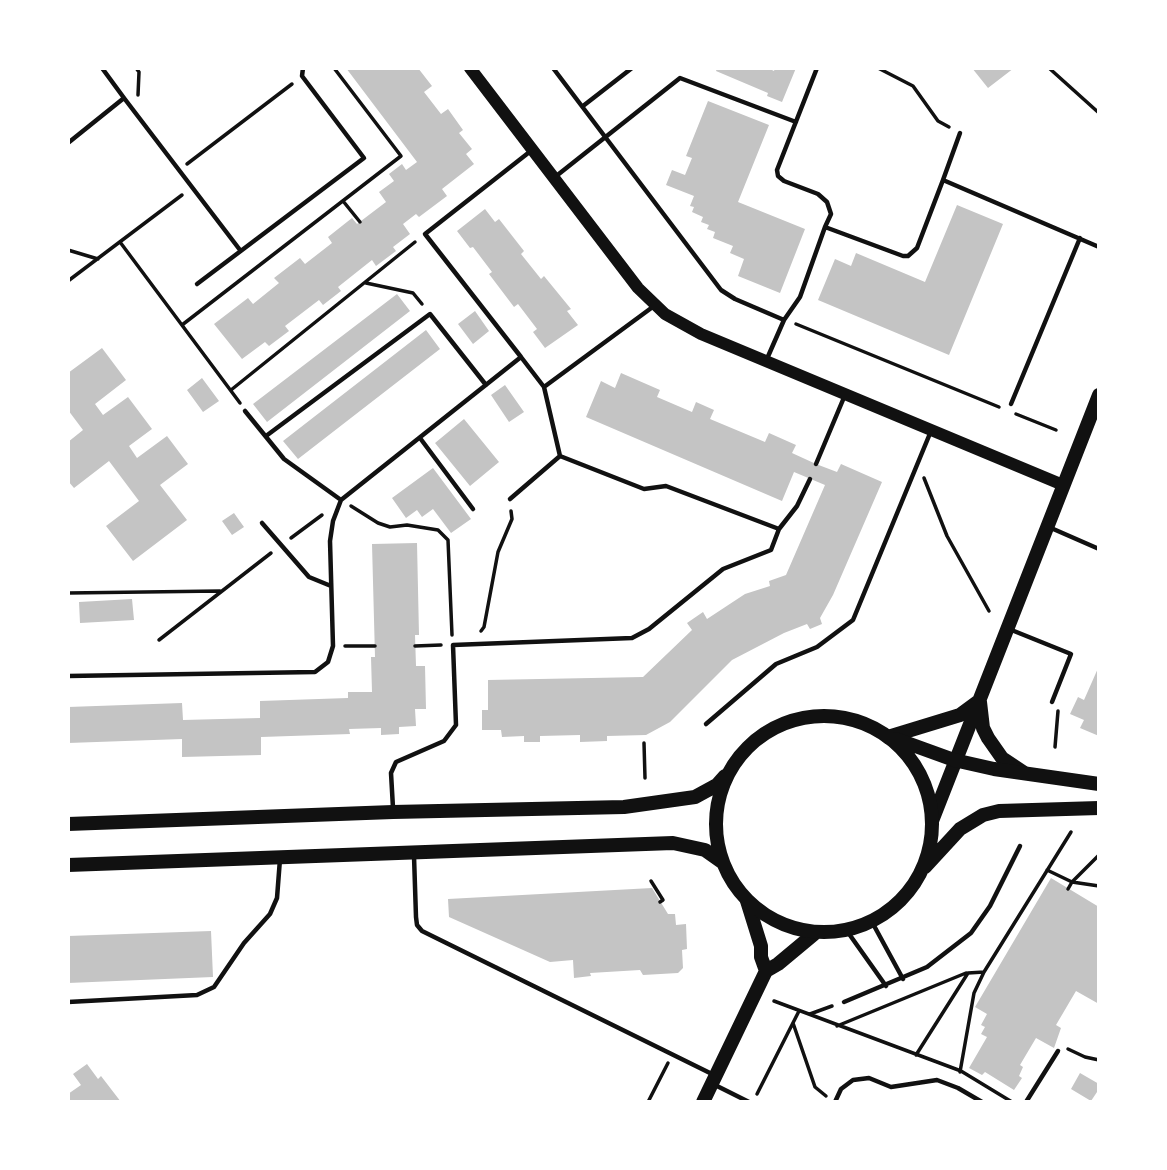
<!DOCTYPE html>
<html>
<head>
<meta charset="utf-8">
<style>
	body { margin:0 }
	#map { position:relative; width:1167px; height:1170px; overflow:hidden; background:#fff; font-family:Inter,sans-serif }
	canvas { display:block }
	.frame { position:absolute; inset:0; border:70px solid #fff; pointer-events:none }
</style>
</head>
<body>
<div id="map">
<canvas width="1167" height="1170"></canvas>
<div class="frame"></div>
</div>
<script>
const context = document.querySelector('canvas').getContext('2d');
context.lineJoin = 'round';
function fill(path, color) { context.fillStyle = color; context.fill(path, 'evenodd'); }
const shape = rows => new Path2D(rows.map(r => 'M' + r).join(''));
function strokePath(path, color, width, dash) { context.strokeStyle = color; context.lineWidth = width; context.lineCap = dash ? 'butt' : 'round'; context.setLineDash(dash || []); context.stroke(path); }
fill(shape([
	[346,68,418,68,432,86,424,92,441,114,448,109,463,130,459,133,472,149,466,154,474,164,442,189,447,196,419,217,416,214,403,224,410,234,393,247,396,251,376,266,372,260,338,287,341,291,323,305,319,300,285,326,289,331,269,346,265,342,242,359,214,324,248,298,253,304,279,283,274,278,300,258,305,264,332,243,328,237,352,218,357,224,386,202,379,192,394,181,389,174,402,164,406,170,417,162],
	[717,68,768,68,774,71,775,68,796,68,782,102,767,96,768,93,716,71],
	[972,68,1014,68,988,88],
	[708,101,769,125,738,202,805,229,780,293,738,276,744,259,730,253,733,246,713,238,715,232,707,229,709,225,701,222,703,217,692,212,694,207,690,206,694,196,666,185,672,170,685,175,692,158,686,156],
	[957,205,1003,224,949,355,818,300,835,259,851,266,856,253,925,282],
	[485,209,495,222,499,219,524,251,521,254,541,279,544,276,571,309,567,311,578,325,545,348,533,332,537,329,518,304,514,307,489,274,492,272,473,247,470,248,457,231],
	[397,294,410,311,267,422,253,404],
	[475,311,489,331,473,344,458,324],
	[426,330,440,349,298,459,283,441],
	[102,348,126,380,95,404,103,415,128,397,152,429,129,446,137,458,167,436,188,464,160,485,187,520,133,561,106,526,139,501,109,461,74,488,68,481,68,442,83,430,68,410,68,373],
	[621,373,660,390,657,397,692,412,696,402,714,410,710,419,765,442,769,433,796,445,792,453,816,464,837,472,841,464,882,482,833,595,820,618,822,624,810,629,807,624,784,633,732,660,670,722,646,735,607,736,607,741,580,742,580,735,540,736,540,742,524,742,524,736,502,737,501,730,482,730,482,710,488,710,488,680,643,677,692,630,687,623,703,612,707,619,745,594,770,586,769,581,786,575,825,485,794,472,782,501,586,417,601,381,615,388],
	[202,378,219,401,203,412,187,390],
	[505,385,524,412,509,422,491,395],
	[464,419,499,462,470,486,435,443],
	[433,468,471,519,451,533,433,509,422,517,417,510,406,518,392,498],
	[234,513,244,527,232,535,222,521],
	[417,543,419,635,415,635,416,666,425,666,426,709,415,709,416,726,399,727,399,734,381,735,381,728,349,729,350,734,261,737,261,755,182,757,182,739,68,743,68,707,182,703,183,720,260,718,260,701,348,698,348,692,372,692,371,657,375,657,372,544],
	[132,599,134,620,80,623,79,602],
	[1099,666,1099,736,1080,728,1084,720,1070,714,1078,697,1084,700],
	[1051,878,1099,907,1099,1004,1076,991,1056,1025,1061,1028,1054,1048,1036,1038,1020,1065,1023,1067,1019,1076,1022,1078,1014,1090,985,1072,982,1075,969,1068,987,1037,981,1034,985,1027,981,1025,987,1014,975,1007],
	[652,888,668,914,675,914,676,925,686,924,687,949,682,950,683,968,678,973,643,975,640,970,590,973,591,976,574,978,573,960,550,962,449,917,448,899],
	[211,931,213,977,68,983,68,936],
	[87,1064,98,1079,101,1076,121,1102,68,1102,68,1094,81,1085,73,1074],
	[1080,1073,1099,1084,1099,1089,1091,1101,1071,1089]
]), '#c4c4c4');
strokePath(shape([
	[136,68,139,72,138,95],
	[878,68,913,86,938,121,949,127],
	[1049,68,1099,113],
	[187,164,292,84],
	[343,201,360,222],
	[120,242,240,403],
	[68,250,98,259],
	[68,281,182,195],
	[366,283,413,293,422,304],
	[796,324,999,407],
	[182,325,401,156,334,68],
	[231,390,415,242],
	[1016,414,1056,430],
	[924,478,947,536,989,611],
	[351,506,378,523,390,527,407,525,438,530,448,540,452,635],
	[291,538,322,515],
	[68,593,220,591],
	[481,631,484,627,498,552,512,519,511,511],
	[159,640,271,553],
	[345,646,375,646],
	[415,646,441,645],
	[644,743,645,778],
	[1055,747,1058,711],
	[1047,870,1072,882,1099,855],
	[651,881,663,900,660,902],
	[1068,889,1072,882,1099,886],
	[774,1001,961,1071,1012,1102],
	[810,1014,832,1006],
	[793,1023,815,1087,826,1096],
	[837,1026,966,973],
	[1068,1049,1085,1057,1099,1060],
	[916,1055,968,973,984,972,1071,832],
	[960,1072,974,993,984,972],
	[757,1094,799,1011],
	[648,1102,668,1063]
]), '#111', 3.5);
strokePath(shape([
	[102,68,124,98],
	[553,68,721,290,735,299,784,320],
	[817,68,777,170,778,176,784,181,818,194,827,202,831,214,825,227],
	[583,106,632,68],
	[68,143,124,98,240,250],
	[555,177,680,78,796,122],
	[943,180,960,133],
	[197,284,364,158,302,76,303,68],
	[521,357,544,387,654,306],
	[766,361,784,320,800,297,825,227,903,256,908,256,917,248,943,180,1099,247],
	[544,387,560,456,644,489,666,486,779,529],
	[1011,404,1080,238],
	[245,411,284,459,341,500],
	[266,436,430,314,486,385],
	[420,438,473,509],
	[816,464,845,395],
	[510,499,560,456],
	[262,523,309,577,331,586],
	[1051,528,1099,549],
	[1009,629,1071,654,1052,702],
	[68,676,315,672,328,662,333,646,330,541,333,521,341,500,521,357,425,234,532,150],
	[706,724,776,664,817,647,853,620,931,431],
	[393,808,391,773,396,762,444,741,456,725,453,645,632,638,649,629,723,569,771,550,779,529,797,506,810,479],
	[414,856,416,917,417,925,422,931,712,1074],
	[872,922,903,979],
	[847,931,886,986],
	[68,1002,197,995,214,987,244,943,270,914,277,898,280,859],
	[844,1002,927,967,971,933,990,906,1020,846],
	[713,1084,749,1102],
	[835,1102,841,1089,853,1080,869,1078,891,1087,937,1080,958,1088,982,1102],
	[1026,1102,1058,1051]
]), '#111', 4.5);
strokePath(shape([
	[470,68,638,288,665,314,701,334,1063,485]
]), '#111', 12);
strokePath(shape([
	[980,702,983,728,988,738,1002,758,1023,772],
	[888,737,960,715,979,701],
	[932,821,1099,395],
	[747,901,761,946,761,957,766,971],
	[703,1102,766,971,778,964,814,934]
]), '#111', 14);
strokePath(shape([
	'716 824a108 108 0 1 1 216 0a108 108 0 1 1-216 0Z',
	[896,739,954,760,994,769,1099,784],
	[68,824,393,812,624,807,695,797,717,785,725,776],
	[68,865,673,843,705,850,722,862],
	[925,867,960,829,983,815,999,811,1099,808]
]), '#111', 14);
</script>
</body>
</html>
